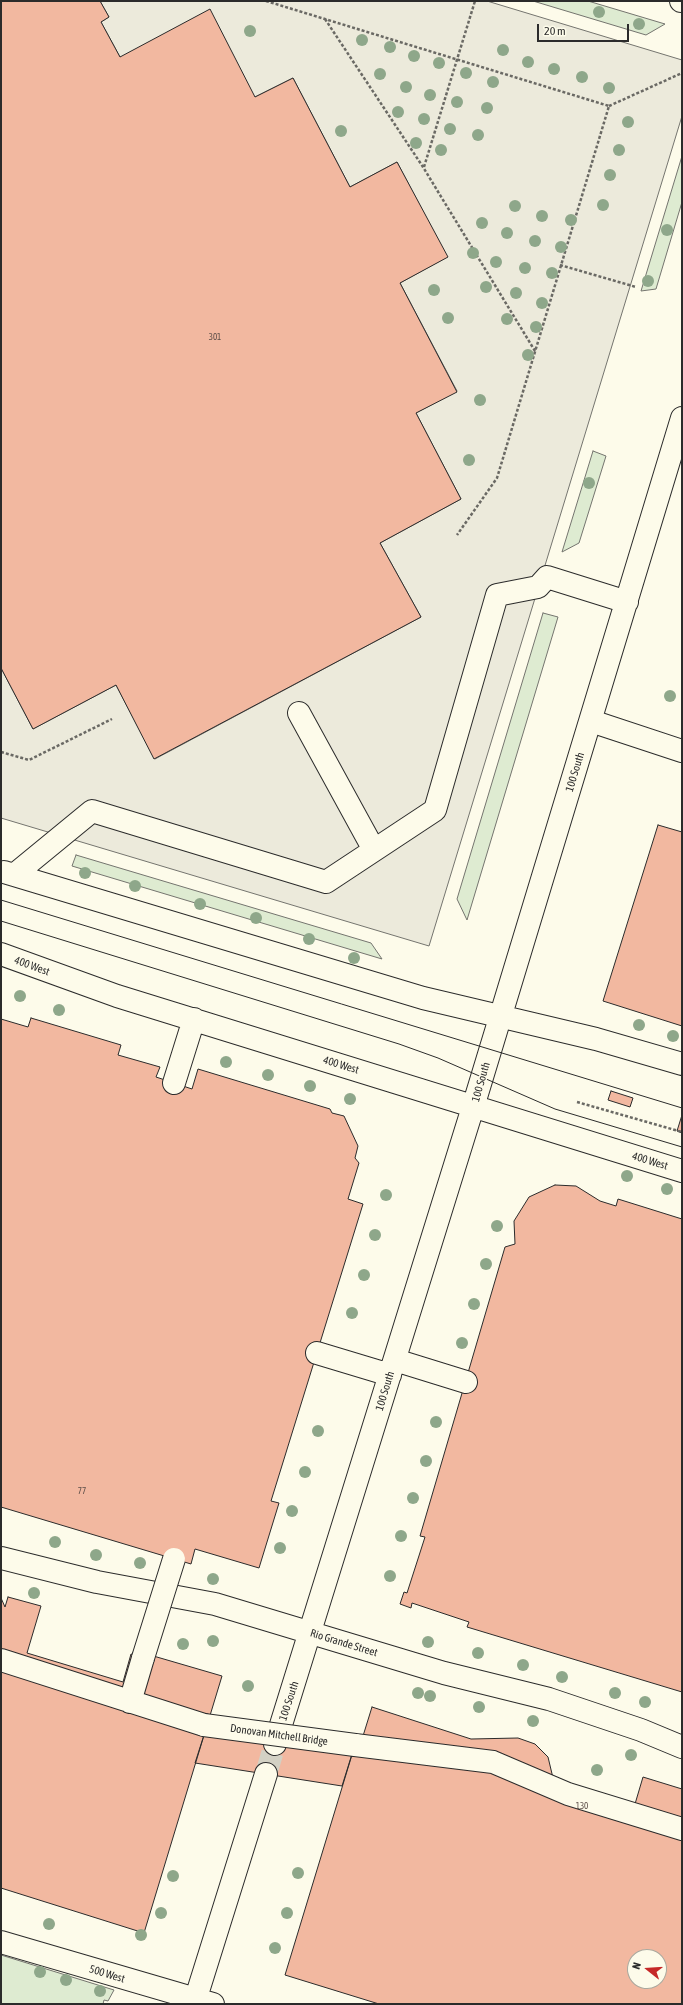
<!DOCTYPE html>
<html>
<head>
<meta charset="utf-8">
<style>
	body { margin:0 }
	#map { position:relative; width:683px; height:2005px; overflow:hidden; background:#fdfbea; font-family:"Asap Condensed",sans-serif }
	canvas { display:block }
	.frame { position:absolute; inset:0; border:2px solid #2b2b2b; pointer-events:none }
	.north { position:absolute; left:627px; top:1949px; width:40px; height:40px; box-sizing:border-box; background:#fdfbea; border:1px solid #a9a89e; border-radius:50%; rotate:287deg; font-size:11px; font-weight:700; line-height:16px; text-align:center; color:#2b2b2b }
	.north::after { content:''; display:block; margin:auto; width:14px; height:18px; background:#c62828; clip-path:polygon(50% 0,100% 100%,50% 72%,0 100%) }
	.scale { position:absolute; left:537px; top:24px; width:92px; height:18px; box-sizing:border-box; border:2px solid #2b2b2b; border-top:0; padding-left:5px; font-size:12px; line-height:14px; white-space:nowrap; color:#2b2b2b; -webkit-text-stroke:3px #fdfbea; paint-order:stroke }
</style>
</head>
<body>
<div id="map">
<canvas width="683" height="2005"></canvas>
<div class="frame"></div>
<div class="north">N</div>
<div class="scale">20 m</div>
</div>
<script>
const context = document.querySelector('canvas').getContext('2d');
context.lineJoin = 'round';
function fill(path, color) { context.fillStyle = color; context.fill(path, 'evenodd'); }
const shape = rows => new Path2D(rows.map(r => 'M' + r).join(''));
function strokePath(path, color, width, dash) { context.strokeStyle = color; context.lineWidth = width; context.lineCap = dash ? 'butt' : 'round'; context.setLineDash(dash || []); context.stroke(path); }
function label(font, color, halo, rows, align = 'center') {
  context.font = font + ' "Asap Condensed",sans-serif'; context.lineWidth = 3; context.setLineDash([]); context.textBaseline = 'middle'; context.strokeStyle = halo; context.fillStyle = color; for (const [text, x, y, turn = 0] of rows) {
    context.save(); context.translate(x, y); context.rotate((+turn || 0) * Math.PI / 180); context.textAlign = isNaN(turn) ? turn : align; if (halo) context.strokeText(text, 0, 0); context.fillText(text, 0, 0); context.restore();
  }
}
const green = shape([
	[533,1,588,1,665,24,646,35,533,1],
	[682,156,682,202,656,289,641,291,682,156],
	[593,451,606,456,579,543,562,552,593,451],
	[543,613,558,617,467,920,457,899,543,613],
	[76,855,371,943,382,959,72,866,76,855],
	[1,1955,114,1990,108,2001,104,2000,103,2004,1,2004,1,1955]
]);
fill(green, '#deebd1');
strokePath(green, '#74746e', 1);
const parking = shape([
	[100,1,487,1,682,60,682,116,429,946,1,818,1,668,33,729,116,685,155,759,421,617,380,543,461,499,416,413,457,391,400,283,447,257,397,162,350,187,293,78,255,97,120,57,101,22,109,17,100,1]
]);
fill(parking, '#eceadb');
strokePath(parking, '#74746e', 1);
const building = shape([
	[1,1,100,1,109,17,101,22,120,57,210,9,255,97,293,78,350,187,397,162,448,257,400,283,457,392,416,413,461,499,380,543,421,617,154,759,116,685,33,729,1,668,1,1],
	[658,825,682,832,682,1026,603,1001,658,825],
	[31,1018,121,1045,118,1055,160,1067,156,1077,192,1089,198,1069,330,1109,332,1113,344,1116,358,1146,355,1158,359,1163,348,1199,363,1204,271,1501,279,1503,259,1568,195,1549,191,1564,1,1507,1,1019,28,1027,31,1018],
	[611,1091,633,1098,630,1107,608,1100,611,1091],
	[682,1115,682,1133,677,1131,682,1115],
	[555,1185,576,1186,600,1201,616,1206,618,1199,682,1219,682,1692,467,1627,469,1622,412,1603,411,1608,400,1604,404,1592,407,1593,425,1537,420,1536,505,1247,515,1244,514,1221,529,1197,555,1185],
	[8,1597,41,1606,27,1653,123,1682,131,1654,149,1660,150,1655,222,1676,144,1933,1,1888,1,1598,5,1607,8,1597],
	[372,1707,471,1739,518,1738,535,1744,548,1757,553,1778,635,1804,643,1777,682,1789,682,2004,379,2004,285,1975,358,1735,363,1736,372,1707],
	[635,1957,659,1957,659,1981,635,1981,635,1957],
	[204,1735,352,1754,342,1786,195,1763,204,1735]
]);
fill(building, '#f2b8a0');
strokePath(building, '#2b2b2b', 1);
strokePath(shape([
	[266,1774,275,1744]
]), '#d3d1c4', 22, [22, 11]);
const minor = shape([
	[299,713,374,850],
	[591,721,682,751],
	[4,872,423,998,596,1039,682,1064],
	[14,875,92,811,326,882,435,810,497,595,538,587,547,577,627,602],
	[1,954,117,996,682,1171],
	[174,1083,194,1019],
	[317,1353,390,1375],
	[395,1360,466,1382],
	[1,1558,97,1582,215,1604,444,1673,549,1699,641,1730,682,1747],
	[1,1660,204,1725],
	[130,1702,143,1658],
	[275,1744,473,1107,682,418],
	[355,1745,493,1762,568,1794,682,1829],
	[1,1942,213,2004],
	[194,2004,266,1774]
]);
const major = shape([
	[681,1,682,1]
]);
strokePath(minor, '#2b2b2b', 24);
strokePath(major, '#2b2b2b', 24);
strokePath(shape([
	[266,1,609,106,497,478,457,535],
	[325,19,423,167,535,351],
	[609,106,682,73],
	[424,167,475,1],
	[560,265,636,287],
	[1,752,29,760,112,719],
	[577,1102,682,1132]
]), '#6a6964', 2.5, [3, 2]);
strokePath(minor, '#fdfbea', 22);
strokePath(major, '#fdfbea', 22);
strokePath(shape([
	[1,900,682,1108],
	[1,921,399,1044,438,1058,555,1109,682,1147]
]), '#2b2b2b', 1);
const minorBridge = shape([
	[143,1658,174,1559],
	[204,1725,355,1745]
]);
strokePath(minorBridge, '#2b2b2b', 24, []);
strokePath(minorBridge, '#fdfbea', 22);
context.fillStyle = '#8ea78a';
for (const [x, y] of [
	[599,12],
	[639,24],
	[250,31],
	[362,40],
	[390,47],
	[503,50],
	[414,56],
	[528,62],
	[439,63],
	[554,69],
	[466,73],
	[380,74],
	[582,77],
	[493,82],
	[406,87],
	[609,88],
	[430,95],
	[457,102],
	[487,108],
	[398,112],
	[424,119],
	[628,122],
	[450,129],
	[341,131],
	[478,135],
	[416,143],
	[441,150],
	[619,150],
	[610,175],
	[603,205],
	[515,206],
	[542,216],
	[571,220],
	[482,223],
	[667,230],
	[507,233],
	[535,241],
	[561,247],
	[473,253],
	[496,262],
	[525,268],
	[552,273],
	[648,281],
	[486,287],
	[434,290],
	[516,293],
	[542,303],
	[448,318],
	[507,319],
	[536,327],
	[528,355],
	[480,400],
	[469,460],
	[589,483],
	[670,696],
	[85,873],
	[135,886],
	[200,904],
	[256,918],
	[309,939],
	[354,958],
	[20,996],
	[59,1010],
	[639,1025],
	[673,1036],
	[226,1062],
	[268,1075],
	[310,1086],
	[350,1099],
	[627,1176],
	[667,1189],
	[386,1195],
	[497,1226],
	[375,1235],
	[486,1264],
	[364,1275],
	[474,1304],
	[352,1313],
	[462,1343],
	[436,1422],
	[318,1431],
	[426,1461],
	[305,1472],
	[413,1498],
	[292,1511],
	[401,1536],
	[55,1542],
	[280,1548],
	[96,1555],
	[140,1563],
	[390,1576],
	[213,1579],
	[34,1593],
	[213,1641],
	[428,1642],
	[183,1644],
	[478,1653],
	[523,1665],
	[562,1677],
	[248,1686],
	[418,1693],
	[615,1693],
	[430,1696],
	[645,1702],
	[479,1707],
	[533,1721],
	[631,1755],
	[597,1770],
	[298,1873],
	[173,1876],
	[161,1913],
	[287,1913],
	[49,1924],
	[141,1935],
	[275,1948],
	[40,1972],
	[66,1980],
	[100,1991]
]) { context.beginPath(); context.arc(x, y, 6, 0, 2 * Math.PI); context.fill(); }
label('9px', '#5d4e48', null, [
	["301",215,337],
	["77",82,1491],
	["130",582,1806]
]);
label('11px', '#2b2b2b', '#fdfbea', [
	["100 South",575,772,-73],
	["400 West",32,966,20],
	["400 West",341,1065,17],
	["100 South",481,1082,-74],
	["400 West",650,1161,17],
	["100 South",385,1391,-73],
	["Rio Grande Street",344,1643,17],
	["100 South",289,1701,-72],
	["Donovan Mitchell Bridge",279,1735,8],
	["500 West",107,1974,17]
]);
</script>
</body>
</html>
